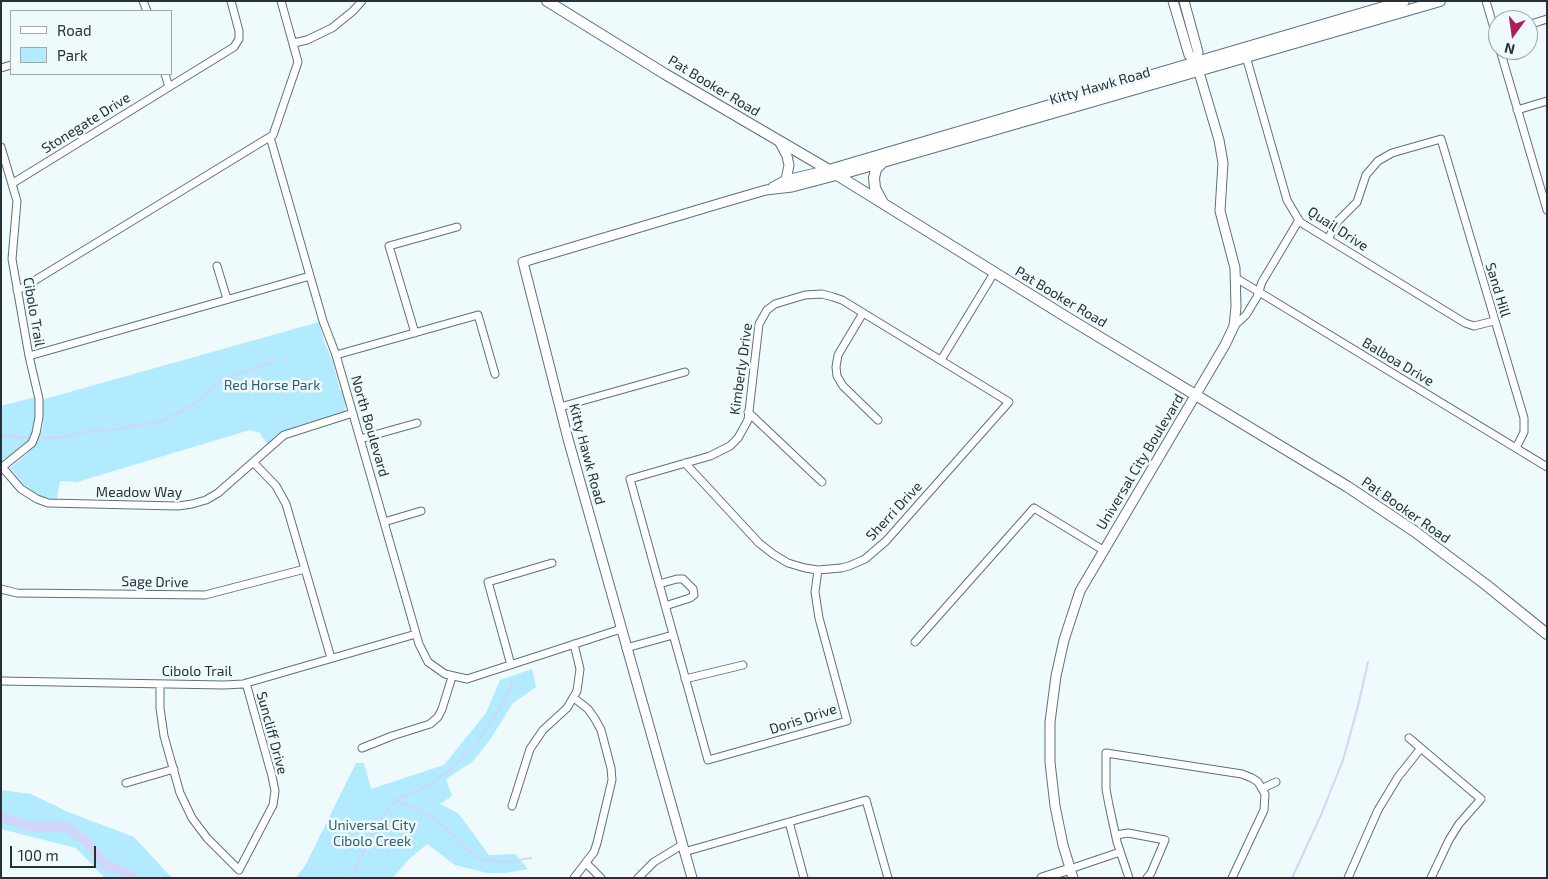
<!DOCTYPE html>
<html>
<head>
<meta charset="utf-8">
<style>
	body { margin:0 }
	#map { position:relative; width:1548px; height:879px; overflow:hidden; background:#effafd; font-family:"Exo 2",sans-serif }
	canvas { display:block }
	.frame { position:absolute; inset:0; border:2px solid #273135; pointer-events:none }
	.legend { position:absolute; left:10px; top:10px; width:162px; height:65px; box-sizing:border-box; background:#effafd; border:1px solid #9faaad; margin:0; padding:6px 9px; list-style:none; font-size:15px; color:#273135 }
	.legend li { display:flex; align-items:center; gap:10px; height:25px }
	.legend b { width:25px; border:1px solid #9faaad }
	.north { position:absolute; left:1488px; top:10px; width:50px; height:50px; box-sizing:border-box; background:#effafd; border:1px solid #9faaad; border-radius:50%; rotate:194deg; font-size:14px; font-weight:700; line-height:20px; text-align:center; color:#273135 }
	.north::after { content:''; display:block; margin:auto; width:18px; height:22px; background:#ac1f5e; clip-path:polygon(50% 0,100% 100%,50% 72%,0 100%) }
	.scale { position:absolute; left:10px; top:846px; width:86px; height:22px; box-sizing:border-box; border:2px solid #273135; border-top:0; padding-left:6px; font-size:15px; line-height:18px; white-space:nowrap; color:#273135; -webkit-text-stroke:4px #effafd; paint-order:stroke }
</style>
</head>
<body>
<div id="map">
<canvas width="1548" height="879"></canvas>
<div class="frame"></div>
<ul class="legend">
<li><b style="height:6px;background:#fff"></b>Road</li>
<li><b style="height:14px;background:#b2eafe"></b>Park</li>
</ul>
<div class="north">N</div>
<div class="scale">100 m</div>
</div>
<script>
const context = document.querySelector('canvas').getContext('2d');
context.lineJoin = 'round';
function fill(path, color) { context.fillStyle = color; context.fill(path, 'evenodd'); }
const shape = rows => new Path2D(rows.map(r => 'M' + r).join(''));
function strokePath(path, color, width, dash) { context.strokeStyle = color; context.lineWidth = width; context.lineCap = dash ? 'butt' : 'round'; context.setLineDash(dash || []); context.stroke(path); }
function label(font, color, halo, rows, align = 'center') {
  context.font = font + ' "Exo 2",sans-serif'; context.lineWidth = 5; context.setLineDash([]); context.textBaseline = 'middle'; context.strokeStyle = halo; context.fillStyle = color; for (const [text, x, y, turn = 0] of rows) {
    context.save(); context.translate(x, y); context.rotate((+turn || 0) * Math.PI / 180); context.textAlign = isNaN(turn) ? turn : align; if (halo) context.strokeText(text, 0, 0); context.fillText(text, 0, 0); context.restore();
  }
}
fill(shape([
	[319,322,324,341,333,362,340,391,346,390,345,412,300,425,286,431,268,445,260,433,250,430,77,482,60,481,57,499,42,498,26,487,10,468,28,453,39,435,43,426,41,400],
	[35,397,37,412,33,431,29,441,1,465,1,406],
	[532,669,536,687,513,703,489,741,472,762,446,779,452,796,440,804,458,813,489,855,515,854,528,869,506,873,487,873,455,865,427,844,407,861,393,878,296,878,306,864,356,763,364,763,371,789,444,765,486,713,500,680],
	[1,790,31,794,68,812,134,837,172,878,105,878,76,848,1,829]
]), '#b2eafe');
strokePath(shape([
	[284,361,289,360],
	[1,436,29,438],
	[39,438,67,437,88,431,111,430,161,421,191,406,202,398,223,379,275,361],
	[396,800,430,816,447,829,478,859,505,862,531,858],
	[350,878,379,821,396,800,431,784,453,768,479,740,499,709,511,688,512,680],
	[1292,878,1321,815,1343,760,1358,706,1368,662]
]), '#cfd6f8', 2);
strokePath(shape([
	[1,817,30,826,67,827,86,841,104,864,123,871,132,878]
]), '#cfd6f8', 10);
const minor = shape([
	[143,1,147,11],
	[1486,1,1498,42],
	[1528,25,1547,19],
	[294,43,307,40,332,28,353,11,362,1],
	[1500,50,1547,210],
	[1245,53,1287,200,1300,222,1465,323,1474,326,1494,321],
	[1,68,11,65],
	[165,74,169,87],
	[1517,110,1547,101],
	[270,137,323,321,336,355,419,644,428,662,445,674,467,679,621,629],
	[1,147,17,201,12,259,29,356,39,399,39,417,36,433,32,443,1,468],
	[13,183,234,47,239,39,239,31,231,1],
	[1328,239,1338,221,1357,202,1366,175,1378,161,1392,153,1441,139,1524,418,1524,432,1516,448],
	[217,266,227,299],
	[1236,278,1547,467],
	[17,290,24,287,273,135,298,62,281,1],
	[863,313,838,355,836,367,837,376,843,386,878,420],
	[1234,326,1246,315,1257,297,1262,282,1299,220],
	[415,333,389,246,457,227],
	[336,355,478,315,495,374],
	[29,356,310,276],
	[941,360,994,273],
	[560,407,685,372],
	[748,412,822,482],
	[360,439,417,423],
	[253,462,276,486,286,504,331,658],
	[685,463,759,543,773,554,788,563,805,568,818,570,841,568,849,566,865,559,886,541,1009,402,842,300,833,297,822,294,805,295,775,304,767,310,759,324,748,420,738,438,730,446,710,456,630,479,708,760,847,721,819,618,815,592,818,570],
	[2,467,21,489,37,499,48,503,178,506,192,504,206,500,218,493,284,435,353,413],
	[384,522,421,511],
	[659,584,677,579,683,579,693,589,694,595,690,598,665,606],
	[1,589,17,593,205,595,305,569],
	[915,642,1034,508,1103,550],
	[626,648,673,635],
	[511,665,488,582,552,563],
	[685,679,743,665],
	[1,681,224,685,243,684,416,634],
	[160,684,160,708,164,736,180,793,192,818,207,838,239,870,273,805,275,791,272,776,246,683],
	[1409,738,1481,799,1459,824,1449,840,1431,878],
	[362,748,392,736,430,724,438,717,442,709,452,677],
	[126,783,174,769],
	[1263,788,1276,782],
	[512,806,530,749,543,730,567,708,577,691,580,669,574,644],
	[789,822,804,878],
	[1116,835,1128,833,1165,840,1151,873,1147,878],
	[684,852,866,800,888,878],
	[586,863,601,878],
	[1070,869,1120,852],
	[574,878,594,852,597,843,612,780,611,768,601,730,595,719,588,709,574,698],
	[638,878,654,862,682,845],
	[1129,878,1117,842,1109,805,1106,789,1106,753,1242,774,1252,778,1258,782,1265,794,1264,810,1232,878],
	[1348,878,1378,810,1398,777,1421,748]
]);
const tertiary = shape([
	[1184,1,1198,52,1196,62],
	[779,141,787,156,789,165,786,180],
	[773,187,786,180,829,170],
	[692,878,568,439,523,262,728,201,766,190,792,187,838,175],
	[1042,878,1070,869],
	[1073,878,1063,845,1055,806,1050,762,1050,722,1056,676,1064,640,1080,591,1225,345,1234,326,1236,307,1235,268,1220,211,1223,163,1219,140,1196,62,1189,55,1173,1]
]);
const secondary = shape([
	[547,1,665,74,829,170,1068,318,1348,487,1414,531,1485,584,1547,634],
	[882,163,876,169,874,178,875,188,883,203],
	[829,170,1404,1],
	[838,175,1440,1]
]);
strokePath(minor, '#5b727a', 9);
strokePath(tertiary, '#5b727a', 11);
strokePath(secondary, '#5b727a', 12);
strokePath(minor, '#fff', 7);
strokePath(tertiary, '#fff', 9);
strokePath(secondary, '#fff', 10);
label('14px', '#273135', '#effafd', [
	["Pat Booker Road",714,86,31],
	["Kitty Hawk Road",1100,86,-16],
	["Stonegate Drive",86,123,-32],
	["Quail Drive",1338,229,33],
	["Sand Hill",1498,290,73],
	["Pat Booker Road",1061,297,31],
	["Cibolo Trail",34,312,80],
	["Balboa Drive",1398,362,31],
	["Kimberly Drive",741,369,-82],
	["North Boulevard",370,426,74],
	["Kitty Hawk Road",587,454,75],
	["Universal City Boulevard",1140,462,-59],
	["Meadow Way",139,492],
	["Pat Booker Road",1406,510,35],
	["Sherri Drive",894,511,-47],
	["Sage Drive",155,582,1],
	["Cibolo Trail",197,671],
	["Doris Drive",803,719,-18],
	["Suncliff Drive",272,733,75]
]);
label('14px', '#2d5f6f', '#effafd', [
	["Red Horse Park",272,385],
	["Universal City",372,825],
	["Cibolo Creek",372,841]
]);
</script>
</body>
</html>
